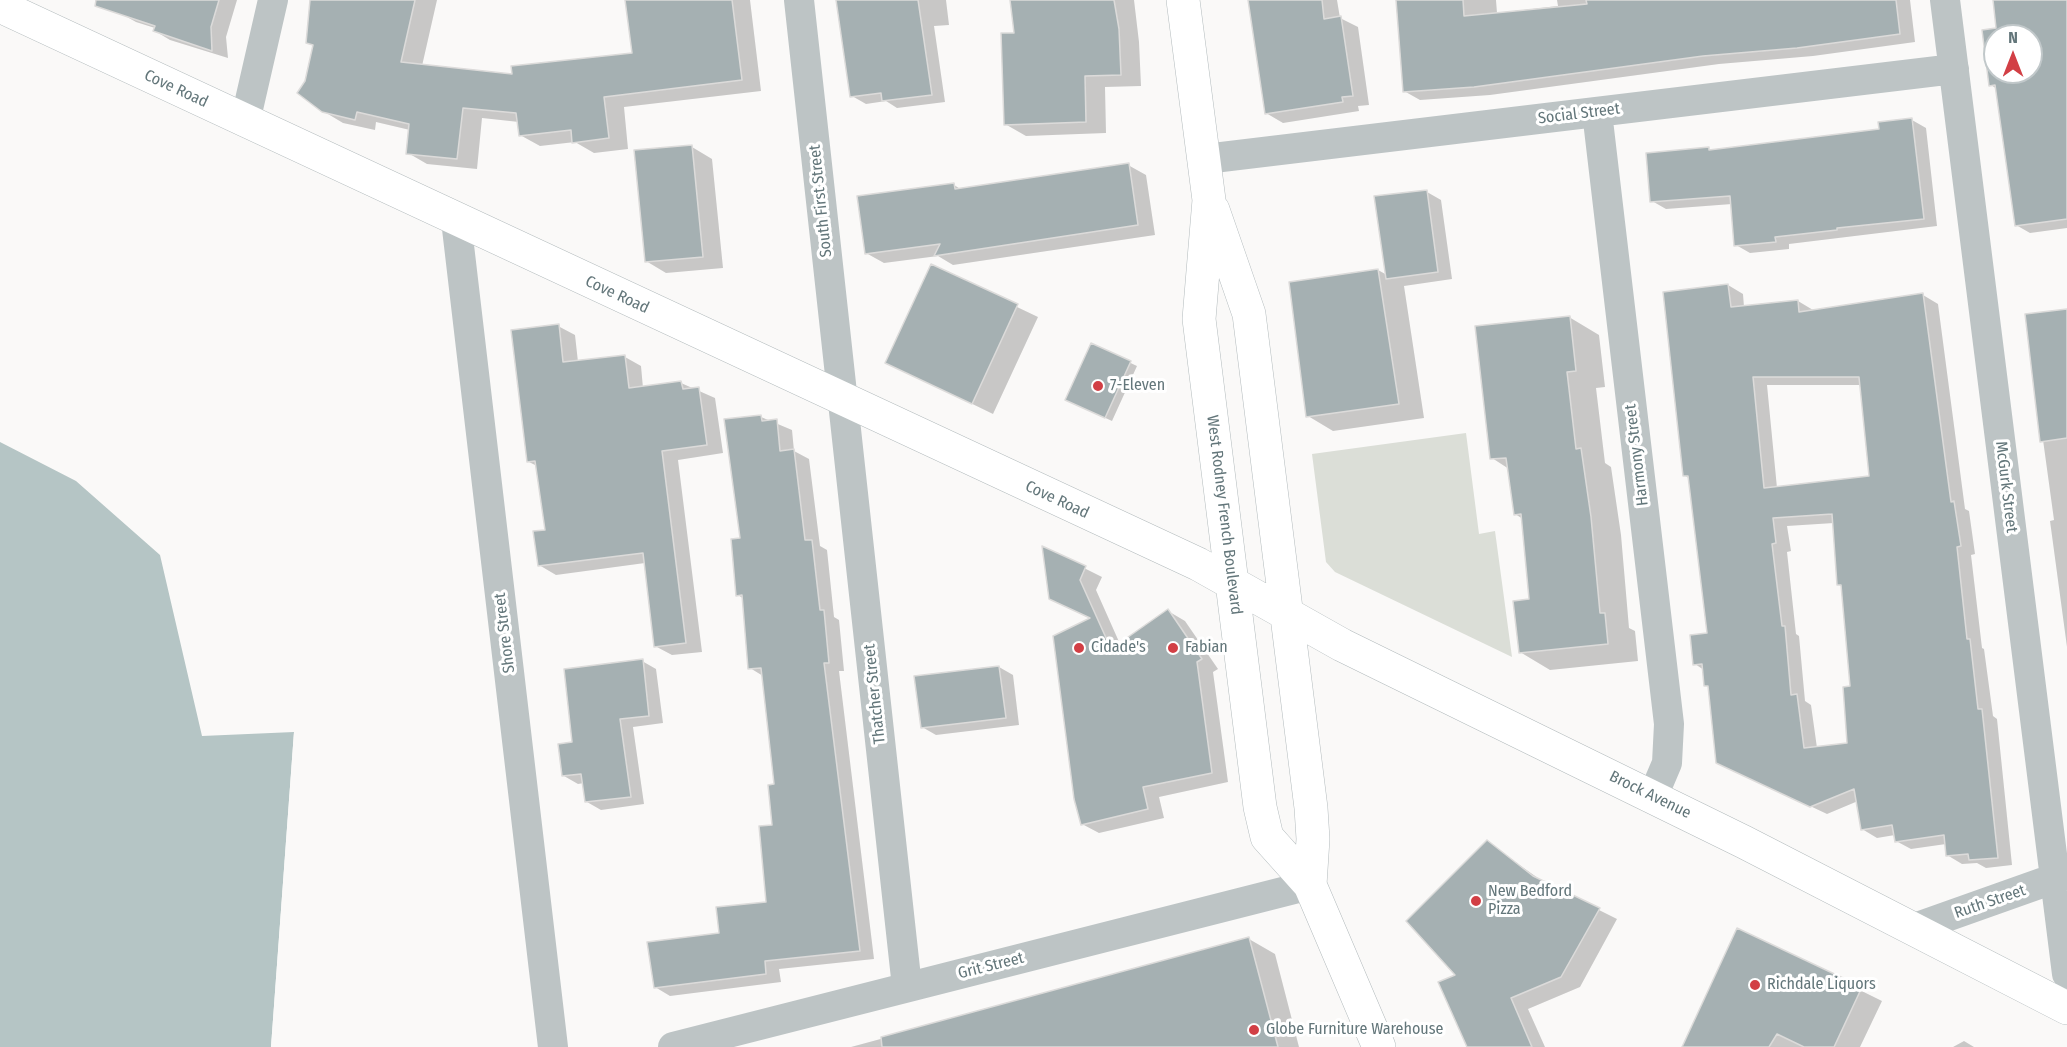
<!DOCTYPE html>
<html>
<head>
<meta charset="utf-8">
<style>
	body { margin:0 }
	#map { position:relative; width:2067px; height:1047px; overflow:hidden; background:#faf9f8; font-family:"Fira Sans Condensed",sans-serif }
	canvas { display:block }
	.north { position:absolute; left:1983px; top:24px; width:60px; height:60px; box-sizing:border-box; background:#fff; border:2px solid #c1c8ca; border-radius:50%; rotate:0deg; font-size:16px; font-weight:700; line-height:24px; text-align:center; color:#63767a }
	.north::after { content:''; display:block; margin:auto; width:21px; height:27px; background:#d23f45; clip-path:polygon(50% 0,100% 100%,50% 72%,0 100%) }
</style>
</head>
<body>
<div id="map">
<canvas width="2067" height="1047"></canvas>
<div class="north">N</div>
</div>
<script>
const context = document.querySelector('canvas').getContext('2d');
context.lineJoin = 'round';
function fill(path, color) { context.fillStyle = color; context.fill(path, 'evenodd'); }
const shape = rows => new Path2D(rows.map(r => 'M' + r).join(''));
function strokePath(path, color, width, dash) { context.strokeStyle = color; context.lineWidth = width; context.lineCap = dash ? 'butt' : 'round'; context.setLineDash(dash || []); context.stroke(path); }
function label(font, color, halo, rows, align = 'center') {
  context.font = font + ' "Fira Sans Condensed",sans-serif'; context.lineWidth = 6; context.setLineDash([]); context.textBaseline = 'middle'; context.strokeStyle = halo; context.fillStyle = color; for (const [text, x, y, turn = 0] of rows) {
    context.save(); context.translate(x, y); context.rotate((+turn || 0) * Math.PI / 180); context.textAlign = isNaN(turn) ? turn : align; if (halo) context.strokeText(text, 0, 0); context.fillText(text, 0, 0); context.restore();
  }
}
fill(shape([
	[1466,433,1479,534,1495,531,1512,657,1335,572,1326,562,1312,454]
]), '#dbded7');
fill(shape([
	[0,442,76,481,160,555,202,736,294,732,271,1047,0,1047]
]), '#b5c5c5');
fill(shape([
	[296,729,274,1047,271,1047,294,732]
]), '#faf9f8');
fill(shape([
	[124,0,237,0,226,37,228,58,170,40,155,31,155,28,136,22,120,13],
	[332,0,437,0,422,66,514,76,633,54,627,0,750,0,761,91,624,107,628,149,594,153,575,142,540,146,520,135,519,122,482,118,477,169,427,164,408,153,410,130,376,122,375,130,343,123,323,111,307,81],
	[839,0,946,0,949,25,934,26,945,102,897,108,886,101,866,104,852,96],
	[1012,0,1134,0,1139,42,1141,86,1105,87,1106,133,1026,136,1005,124,1016,34],
	[1249,0,1337,0,1340,18,1358,27,1369,105,1358,106,1359,111,1283,123,1266,113],
	[1397,0,1496,0,1497,13,1558,6,1557,0,1910,0,1915,42,1813,56,1719,64,1490,95,1420,100,1404,91],
	[1994,0,2067,0,2067,228,2030,233,2016,225,1997,89,1991,85,1984,31,1998,30],
	[1995,36,2031,36,2031,72,1995,72],
	[1912,120,1926,128,1937,226,1789,244,1789,249,1750,253,1736,245,1732,204,1666,209,1652,201,1708,149,1713,151,1881,131],
	[692,147,712,159,723,268,666,273,646,261],
	[1128,165,1146,175,1155,235,953,265,938,256,884,263,866,253,954,185,962,190],
	[1427,192,1441,200,1452,279,1404,286,1424,418,1333,431,1308,416,1378,270,1387,275],
	[931,266,1038,317,993,414,886,362],
	[1728,285,1743,294,1744,307,1798,301,1813,310,1923,295,1938,304,1965,509,1969,511,1975,554,1971,555,1982,648,1984,649,1993,716,1997,719,2012,865,1986,868,1977,863,1962,864,1947,855,1946,844,1911,849,1896,841,1895,835,1877,838,1862,829,1858,801,1827,814,1717,762,1710,688,1706,685,1704,670,1695,664,1708,634,1690,479,1684,475],
	[1767,385,1861,385,1871,478,1777,488],
	[1834,523,1838,584,1842,587,1852,687,1849,745,1817,748,1811,705,1805,701,1799,636,1796,634,1787,552,1791,551,1787,526],
	[2067,311,2067,647,2050,521,2054,520,2026,316],
	[1569,317,1599,335,1605,387,1596,388,1605,463,1611,467,1621,535,1629,628,1635,631,1638,661,1550,670,1520,652,1531,601,1523,519,1515,514,1509,469,1492,458],
	[558,326,575,335,578,362,625,357,641,366,643,388,681,383,715,398,723,453,678,460,702,652,672,655,655,646,645,563,556,575,539,565,547,531,537,466,529,462],
	[1092,345,1137,366,1112,421,1073,403],
	[761,417,792,430,794,451,809,459,820,546,827,550,834,617,839,620,844,671,839,671,874,959,779,969,781,982,670,996,655,987,721,934,767,903,776,786,763,676,750,668,744,599,738,595,741,539],
	[1044,548,1102,577,1096,590,1120,644,1168,611,1185,621,1218,669,1213,672,1228,782,1159,797,1164,818,1099,833,1082,824,1091,619,1050,598],
	[642,661,656,669,663,723,633,727,644,804,601,810,587,802,584,783,578,784,564,776,574,743],
	[999,667,1013,675,1019,725,936,735,922,727,916,677],
	[1487,842,1545,883,1617,919,1580,987,1528,1009,1545,1047,1468,1047,1457,975],
	[1738,930,1882,1001,1860,1047,1684,1047],
	[1249,939,1275,954,1299,1047,851,1047],
	[1964,1041,1974,1047,1953,1047]
]), '#0003');
const building = shape([
	[96,0,219,0,211,27,212,51,153,31,155,26,95,6,96,0],
	[310,0,415,0,401,62,512,74,511,66,632,53,625,0,732,0,742,80,604,97,609,138,572,143,571,130,519,136,516,113,463,108,457,159,406,154,409,124,357,112,355,120,322,112,297,93,305,81,313,45,306,43,310,0],
	[836,0,918,0,932,95,882,101,881,93,850,97,836,0],
	[1010,0,1114,0,1119,29,1121,75,1085,76,1086,122,1004,125,1001,33,1014,33,1010,0],
	[1248,0,1322,0,1324,19,1341,16,1353,96,1342,97,1343,102,1265,114,1248,0],
	[1396,0,1463,0,1464,16,1587,4,1586,0,1896,0,1900,34,1797,48,1703,56,1474,87,1403,92,1396,0],
	[1993,0,2067,0,2067,219,2015,226,1995,85,1989,86,1982,30,1996,28,1993,0],
	[1995,36,2031,36,2031,72,1995,72,1995,36],
	[1912,118,1924,219,1837,228,1837,230,1775,237,1776,242,1734,246,1730,196,1650,202,1646,153,1709,147,1709,150,1879,129,1878,122,1912,118],
	[692,145,703,257,645,262,634,150,692,145],
	[1129,163,1138,225,934,256,940,244,865,254,857,196,954,183,955,189,1129,163],
	[1427,190,1438,272,1386,279,1374,196,1427,190],
	[931,264,1018,304,972,404,885,363,931,264],
	[1378,269,1399,404,1306,417,1289,282,1378,269],
	[1728,284,1731,307,1798,300,1799,312,1923,293,1951,502,1954,501,1961,546,1957,547,1967,639,1970,639,1978,709,1982,709,1998,858,1969,860,1968,854,1946,856,1944,835,1895,842,1892,825,1861,830,1854,789,1810,807,1716,763,1708,686,1704,686,1702,664,1693,665,1690,635,1707,633,1688,476,1683,476,1663,292,1728,284],
	[1753,377,1859,377,1869,476,1764,488,1753,377],
	[1832,514,1837,585,1841,585,1850,686,1843,687,1847,743,1804,748,1797,694,1791,695,1785,626,1782,626,1772,544,1776,543,1773,518,1832,514],
	[2067,309,2067,438,2040,442,2025,314,2067,309],
	[1570,316,1576,371,1567,372,1576,449,1581,448,1591,517,1600,613,1605,613,1608,644,1519,653,1513,601,1529,599,1521,514,1514,515,1506,458,1490,459,1475,326,1570,316],
	[559,324,563,362,625,355,629,388,681,381,683,389,699,387,707,445,662,451,686,643,654,647,643,553,538,566,533,531,545,530,535,461,527,462,511,330,559,324],
	[1091,343,1131,361,1105,418,1065,400,1091,343],
	[761,415,762,421,777,419,780,451,794,449,805,540,812,540,820,610,824,610,829,663,824,663,860,951,765,961,766,974,654,988,647,942,719,933,716,907,766,902,759,826,772,825,768,785,774,784,761,668,748,669,742,595,736,596,731,539,740,538,724,419,761,415],
	[1042,546,1086,566,1080,580,1111,649,1168,609,1202,659,1197,662,1212,773,1143,787,1148,809,1081,825,1074,799,1053,636,1090,618,1049,599,1042,546],
	[643,659,649,716,620,719,631,797,585,802,581,774,562,776,558,744,572,742,564,669,643,659],
	[999,666,1006,718,921,728,914,676,999,666],
	[1487,840,1533,876,1600,908,1561,977,1511,998,1532,1047,1467,1047,1438,982,1455,975,1406,921,1487,840],
	[1737,928,1862,987,1834,1047,1804,1047,1777,1034,1769,1047,1682,1047,1737,928],
	[1249,937,1278,1047,882,1047,881,1037,1249,937]
]);
fill(building, '#a5b0b2');
strokePath(building, '#dcdbda', 1.5);
const secondary = shape([
	[1183,0,1209,200,1199,319,1260,807,1267,837,1310,885,1379,1047],
	[0,6,1198,564,1342,645,1744,842,2067,1008],
	[1213,210,1249,314,1311,808,1313,839,1310,885]
]);
strokePath(secondary, '#b2babc', 34);
strokePath(shape([
	[799,0,907,987],
	[1945,0,2067,974],
	[1597,112,1669,724,1667,763,1653,796],
	[245,122,273,0],
	[1205,159,1954,69],
	[456,220,553,1047],
	[1912,929,2067,874],
	[673,1047,1310,885]
]), '#bdc4c5', 30);
strokePath(secondary, '#fff', 33);
for (const [x, y, r, color] of [
	[1098,386,6,"#d23f45"],
	[1079,648,6,"#d23f45"],
	[1173,648,6,"#d23f45"],
	[1476,901,6,"#d23f45"],
	[1755,985,6,"#d23f45"],
	[1254,1030,6,"#d23f45"]
]) { const dot = new Path2D(); dot.arc(x, y, r, 0, 2 * Math.PI); context.fillStyle = color; context.fill(dot); strokePath(dot, '#fff', 2); }
label('16px', '#63767a', '#fff', [
	["Cove Road",176,89,25],
	["Social Street",1579,114,-7],
	["South First Street",821,201,-96],
	["Cove Road",617,295,25],
	["Harmony Street",1637,455,-97],
	["McGurk Street",2006,487,83],
	["Cove Road",1057,500,25],
	["West Rodney French Boulevard",1224,515,83],
	["Shore Street",505,633,-97],
	["Thatcher Street",875,694,-96],
	["Brock Avenue",1650,795,26],
	["Ruth Street",1990,902,-19],
	["Grit Street",991,966,-14]
]);
label('16px', '#63767a', '#fff', [
	["7-Eleven",1110,386],
	["Cidade's",1091,648],
	["Fabian",1185,648],
	["New Bedford",1488,892],
	["Pizza",1488,910],
	["Richdale Liquors",1767,985],
	["Globe Furniture Warehouse",1266,1030]
], 'left');
</script>
</body>
</html>
